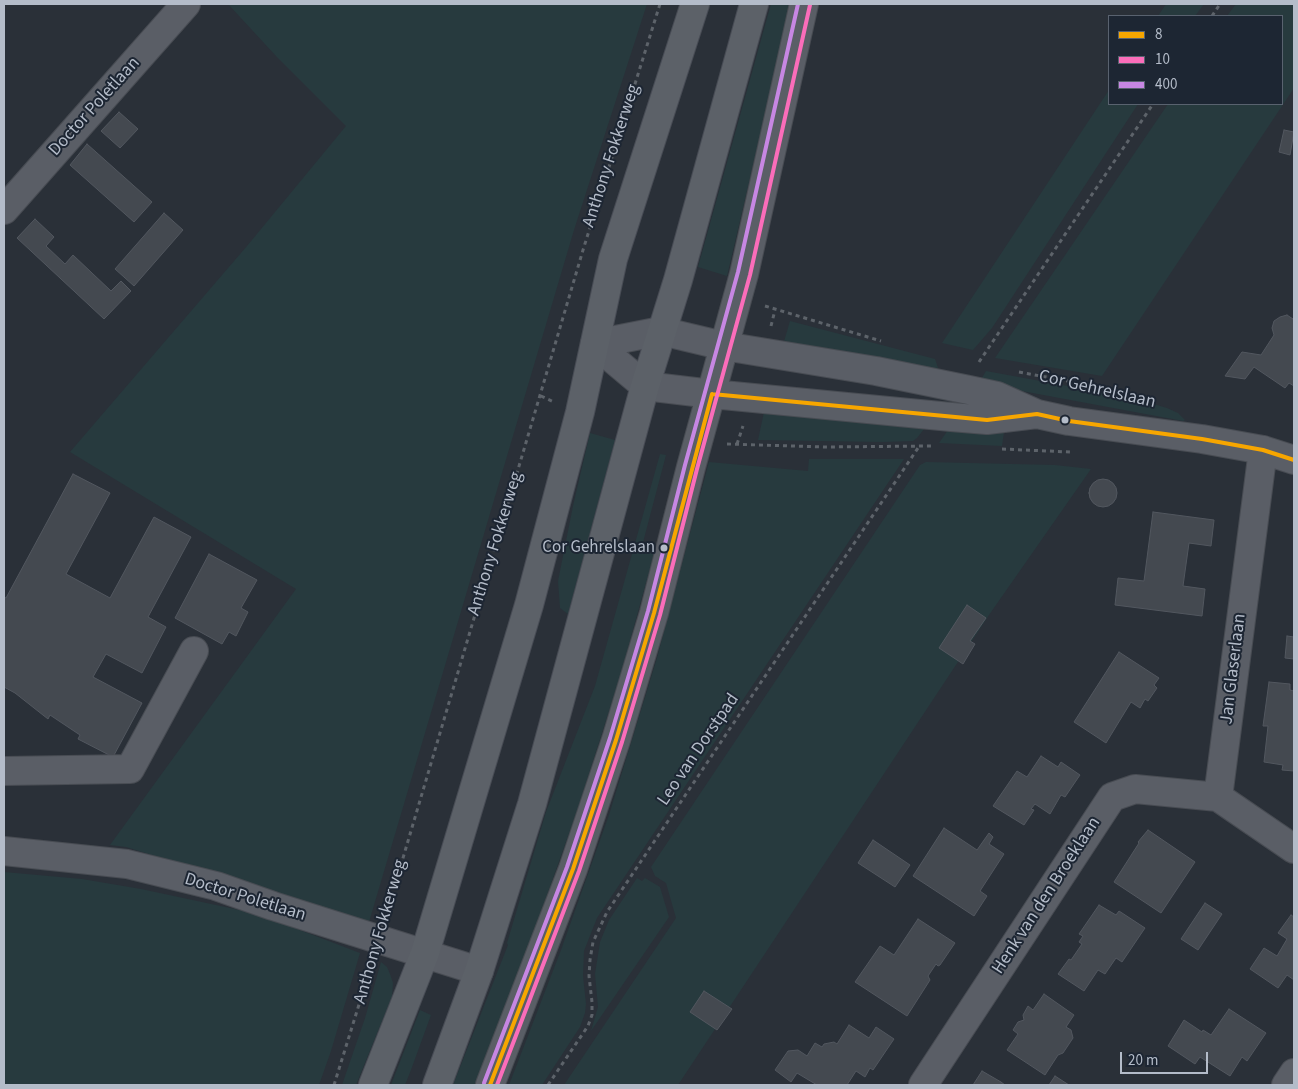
<!DOCTYPE html>
<html>
<head>
<meta charset="utf-8">
<style>
	body { margin:0 }
	#map { position:relative; width:1298px; height:1089px; overflow:hidden; background:#2a3038; font-family:"Source Sans 3",sans-serif }
	canvas { display:block }
	.frame { position:absolute; inset:0; border:5px solid #b4bcc9; pointer-events:none }
	.legend { position:absolute; left:1108px; top:15px; width:175px; height:90px; box-sizing:border-box; background:#1d2633; border:1px solid #59626f; margin:0; padding:6px 9px; list-style:none; font-size:15px; color:#b4bcc9 }
	.legend li { display:flex; align-items:center; gap:10px; height:25px }
	.legend b { width:25px; border:1px solid #59626f }
	.scale { position:absolute; left:1120px; top:1052px; width:88px; height:22px; box-sizing:border-box; border:2px solid #b4bcc9; border-top:0; padding-left:6px; font-size:15px; line-height:18px; white-space:nowrap; color:#b4bcc9; -webkit-text-stroke:4px #1d2633; paint-order:stroke }
</style>
</head>
<body>
<div id="map">
<canvas width="1298" height="1089"></canvas>
<div class="frame"></div>
<ul class="legend">
<li><b style="height:6px;background:#f7a600"></b>8</li>
<li><b style="height:6px;background:#fb6dba"></b>10</li>
<li><b style="height:6px;background:#c787e3"></b>400</li>
</ul>
<div class="scale">20 m</div>
</div>
<script>
const context = document.querySelector('canvas').getContext('2d');
context.lineJoin = 'round';
function fill(path, color) { context.fillStyle = color; context.fill(path, 'evenodd'); }
const shape = rows => new Path2D(rows.map(r => 'M' + r).join(''));
function strokePath(path, color, width, dash) { context.strokeStyle = color; context.lineWidth = width; context.lineCap = dash ? 'butt' : 'round'; context.setLineDash(dash || []); context.stroke(path); }
function label(font, color, halo, rows, align = 'center') {
  context.font = font + ' "Source Sans 3",sans-serif'; context.lineWidth = 4; context.setLineDash([]); context.textBaseline = 'middle'; context.strokeStyle = halo; context.fillStyle = color; for (const [text, x, y, turn = 0] of rows) {
    context.save(); context.translate(x, y); context.rotate((+turn || 0) * Math.PI / 180); context.textAlign = isNaN(turn) ? turn : align; if (halo) context.strokeText(text, 0, 0); context.fillText(text, 0, 0); context.restore();
  }
}
fill(shape([
	[228,4,647,4,574,230,369,922,126,847,110,845,296,589,70,452,247,246,346,126,276,56],
	[771,4,791,4,727,276,698,267],
	[1166,4,1204,4,1195,16,1158,16],
	[1236,4,1294,4,1294,88,1102,376,995,358,1168,104,1282,104,1282,16,1227,16],
	[1109,90,1109,104,1138,104,992,328,973,350,942,343],
	[790,321,935,359,938,368,937,375,783,345],
	[986,371,1133,398,1167,408,1178,413,1185,420,1183,421,979,383],
	[764,412,928,424,917,438,913,441,882,442,758,440],
	[950,427,1004,432,1002,446,939,443],
	[590,433,615,440,568,614,560,608,558,581,573,506],
	[660,454,666,455,641,550,654,554,620,677,577,811,535,929,475,1085,453,1085,508,945,507,943,546,812,595,686],
	[809,459,904,459,597,918,584,951,583,976,586,1004,585,1013,580,1027,542,1085,509,1085,561,950,609,815,657,658,709,462,808,471],
	[926,462,1055,465,1091,469,989,615,678,1085,564,1085,676,918,666,883,655,876,651,867,920,465],
	[4,872,82,879,141,889,258,914,360,953,331,1051,319,1085,4,1085],
	[637,878,642,881,645,878,660,887,669,917,591,1031,598,1007,595,974,600,942,609,920],
	[381,962,387,967,390,974,393,983,392,997,356,1085,342,1085,365,1018],
	[420,1010,431,1015,411,1070,405,1085,391,1085]
]), '#273a3e');
const building = shape([
	[119,112,138,129,120,148,101,131,119,112],
	[1284,130,1294,132,1290,155,1279,152,1284,130],
	[87,144,152,202,134,222,70,165,87,144],
	[164,213,183,230,134,286,115,269,164,213],
	[35,219,54,237,46,246,65,264,73,255,111,291,121,281,131,291,104,319,17,238,35,219],
	[1287,315,1293,319,1294,316,1294,386,1289,383,1285,388,1254,367,1245,379,1225,376,1242,352,1261,355,1274,335,1272,328,1274,321,1280,317,1287,315],
	[73,474,110,493,66,574,110,598,154,517,191,537,148,617,166,627,142,673,106,654,93,677,142,703,113,757,78,739,80,735,50,715,48,719,15,693,4,687,4,597,6,598,73,474],
	'1089 493a14 14 0 1 1 28 0a14 14 0 1 1-28 0Z',
	[1153,512,1214,520,1211,546,1189,543,1183,586,1205,589,1202,616,1115,605,1118,578,1144,581,1153,512],
	[209,554,257,580,241,608,248,612,236,636,229,632,222,644,175,618,209,554],
	[967,605,986,618,970,641,975,644,963,664,939,648,967,605],
	[1287,636,1294,637,1294,659,1285,658,1287,636],
	[1119,652,1159,678,1154,685,1157,688,1148,701,1145,699,1140,708,1131,702,1106,743,1074,722,1119,652],
	[1269,682,1290,684,1290,690,1294,691,1294,771,1282,770,1283,765,1264,762,1268,726,1263,726,1269,682],
	[1041,756,1058,767,1061,762,1080,775,1065,797,1061,795,1050,814,1035,804,1031,809,1034,810,1024,825,993,806,1017,771,1027,777,1041,756],
	[944,828,977,850,989,833,993,837,989,844,1004,854,980,891,987,896,974,916,913,876,944,828],
	[1148,830,1195,862,1161,913,1114,882,1139,843,1138,842,1148,830],
	[873,840,910,865,895,887,858,863,873,840],
	[1205,903,1222,914,1198,950,1181,939,1205,903],
	[1099,905,1116,915,1119,911,1145,928,1122,962,1116,958,1105,974,1098,970,1084,991,1058,974,1069,959,1071,960,1082,944,1079,942,1083,936,1079,934,1099,905],
	[1291,915,1294,917,1294,980,1287,975,1278,988,1250,969,1264,948,1277,956,1287,939,1278,933,1291,915],
	[918,919,955,943,940,965,938,966,936,964,928,976,930,980,907,1016,855,982,880,946,894,955,918,919],
	[704,991,732,1009,717,1030,690,1012,704,991],
	[1044,994,1074,1015,1066,1027,1071,1030,1073,1038,1063,1053,1058,1055,1045,1075,1007,1050,1018,1034,1013,1030,1018,1022,1024,1020,1023,1015,1028,1006,1033,1010,1044,994],
	[1229,1009,1266,1033,1247,1061,1242,1057,1230,1076,1200,1057,1195,1064,1168,1046,1184,1020,1202,1032,1203,1030,1211,1035,1229,1009],
	[849,1025,869,1038,876,1027,894,1039,873,1070,870,1068,865,1077,856,1071,847,1085,817,1085,797,1073,791,1082,775,1070,788,1051,798,1050,807,1056,815,1043,822,1047,824,1044,834,1042,837,1044,849,1025],
	[982,1071,1001,1082,1005,1085,973,1085,982,1071],
	[1055,1076,1069,1085,1049,1085,1055,1076]
]);
fill(building, '#444950');
strokePath(building, '#52575f', 1);
const minor = shape([
	[4,210,186,4],
	[1037,414,987,420,951,417,712,394,645,386,595,344,661,331,724,346,876,371,969,390,997,396,1037,414,1069,421,1202,439,1263,450,1294,460],
	[1263,450,1218,797,1294,849],
	[4,771,130,769,194,651],
	[4,851,127,864,216,886,273,906,479,971],
	[490,1085,573,869,616,740,654,613,691,467,744,274,804,4],
	[923,1085,1112,797,1135,789,1218,797],
	[1286,1085,1294,1073]
]);
const major = shape([
	[373,1085,425,953,529,605,580,412,613,259,695,4],
	[437,1085,479,971,532,804,645,386,678,280,754,4]
]);
strokePath(minor, '#484c53', 30);
strokePath(major, '#484c55', 30);
strokePath(shape([
	[1212,16,1220,4],
	[765,306,881,341],
	[771,326,775,310],
	[979,362,1153,104],
	[1019,372,1100,387,1136,395,1154,402],
	[541,396,554,402],
	[727,444,823,447,931,446],
	[737,444,743,426],
	[1002,449,1070,452],
	[387,912,583,250,660,4],
	[334,1085,371,966],
	[548,1085,588,1026,592,1015,592,1002,589,976,590,960,593,942,607,912,920,445]
]), '#5d636a', 3, [4, 4]);
strokePath(minor, '#5a5e66', 28);
strokePath(major, '#5c6168', 28);
strokePath(shape([
	[712,394,987,420,1037,414,1069,421,1202,439,1263,450,1294,460],
	[490,1085,573,869,616,740,654,613,712,394]
]), '#f7a600', 4);
strokePath(shape([
	[497,1085,579,871,622,742,660,615,697,469,750,275,810,5]
]), '#fb6dba', 4);
strokePath(shape([
	[484,1083,567,867,610,738,648,611,685,465,738,272,798,4]
]), '#c787e3', 4);
for (const [x, y, r, color] of [
	[1065,420,4.5,"#b4bcc9"],
	[664,548,4.5,"#b4bcc9"]
]) { const dot = new Path2D(); dot.arc(x, y, r, 0, 2 * Math.PI); context.fillStyle = color; context.fill(dot); strokePath(dot, '#1d2633', 2); }
label('17px', '#b4bcc9', '#1d2633', [
	["Cor Gehrelslaan",655,548]
], 'right');
label('18px', '#b4bcc9', '#1d2633', [
	["Doctor Poletlaan",95,107,-48],
	["Anthony Fokkerweg",612,156,-72],
	["Cor Gehrelslaan",1097,390,13],
	["Anthony Fokkerweg",496,544,-73],
	["Jan Glaserlaan",1234,669,-83],
	["Leo van Dorstpad",699,750,-56],
	["Henk van den Broeklaan",1047,896,-57],
	["Doctor Poletlaan",245,898,17],
	["Anthony Fokkerweg",381,932,-74]
]);
</script>
</body>
</html>
